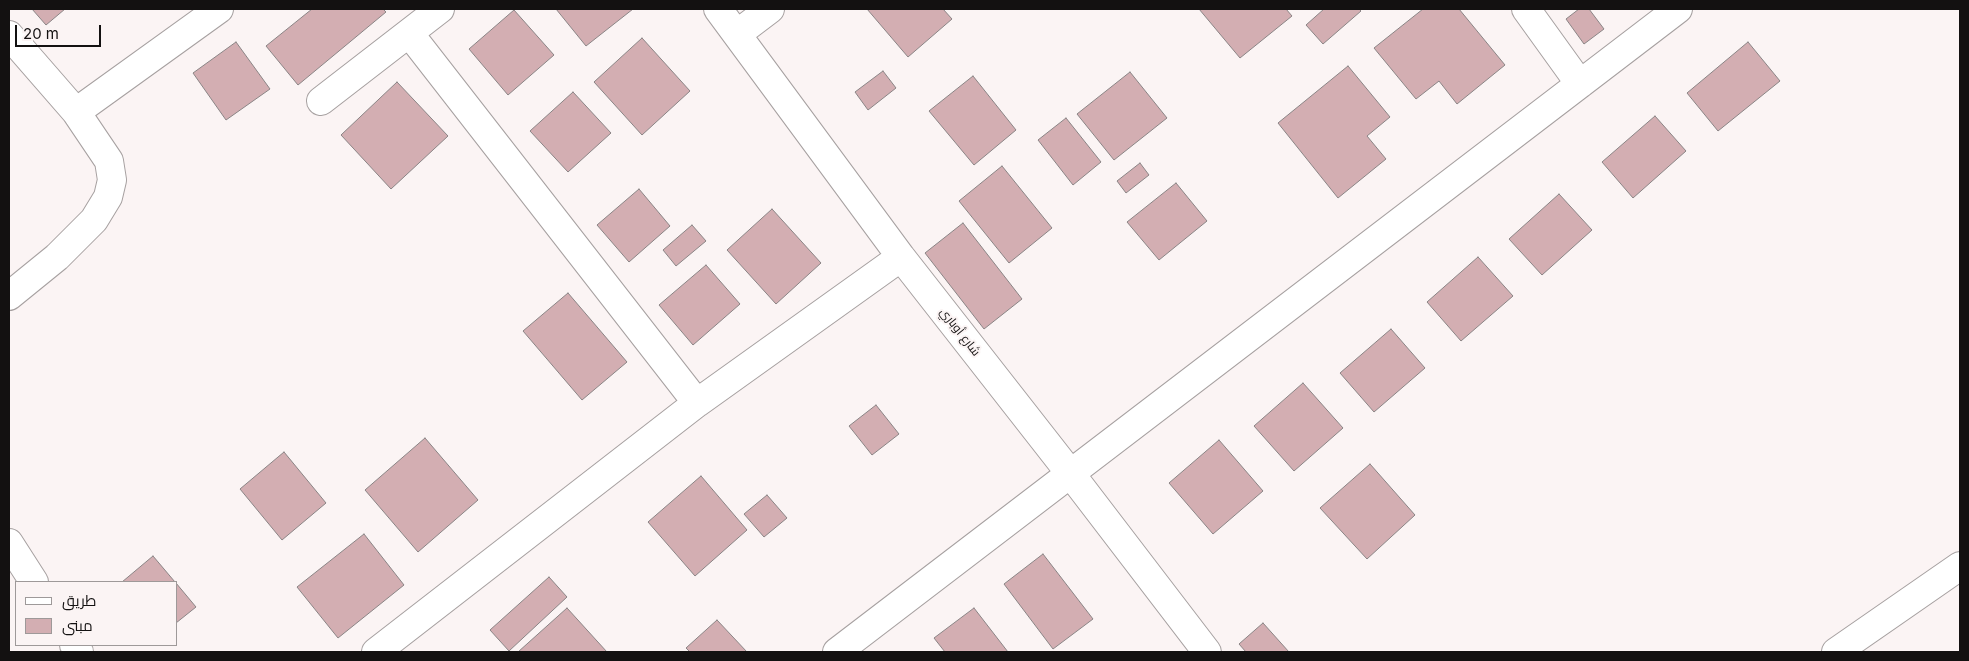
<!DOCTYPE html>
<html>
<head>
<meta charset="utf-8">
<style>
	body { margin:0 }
	#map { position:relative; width:1969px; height:661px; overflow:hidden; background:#fbf4f4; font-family:Inter,Cairo,sans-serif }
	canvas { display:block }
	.frame { position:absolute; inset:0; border:10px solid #131111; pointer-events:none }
	.legend { position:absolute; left:15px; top:581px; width:162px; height:65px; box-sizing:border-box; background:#fbf4f4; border:1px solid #9e9999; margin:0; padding:6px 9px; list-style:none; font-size:15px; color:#131111 }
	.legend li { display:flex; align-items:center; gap:10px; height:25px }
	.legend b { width:25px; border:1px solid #9e9999 }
	.scale { position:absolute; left:15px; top:25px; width:86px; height:22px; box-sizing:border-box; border:2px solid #131111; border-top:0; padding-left:6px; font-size:15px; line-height:18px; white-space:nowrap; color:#131111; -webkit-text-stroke:4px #fbf4f4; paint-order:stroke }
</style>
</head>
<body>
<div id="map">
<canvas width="1969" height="661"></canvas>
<div class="frame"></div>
<ul class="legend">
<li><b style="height:6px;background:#fff"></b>طريق</li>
<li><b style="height:14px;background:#d3aeb2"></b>مبنى</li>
</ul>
<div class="scale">20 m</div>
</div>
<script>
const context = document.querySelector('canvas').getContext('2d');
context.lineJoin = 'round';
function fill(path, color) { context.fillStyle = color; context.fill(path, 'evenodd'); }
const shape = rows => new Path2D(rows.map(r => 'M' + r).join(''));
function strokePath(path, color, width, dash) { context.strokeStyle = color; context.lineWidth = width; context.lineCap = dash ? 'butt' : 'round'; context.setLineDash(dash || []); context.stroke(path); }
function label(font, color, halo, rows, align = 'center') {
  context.font = font + ' Inter,Cairo,sans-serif'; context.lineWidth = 4; context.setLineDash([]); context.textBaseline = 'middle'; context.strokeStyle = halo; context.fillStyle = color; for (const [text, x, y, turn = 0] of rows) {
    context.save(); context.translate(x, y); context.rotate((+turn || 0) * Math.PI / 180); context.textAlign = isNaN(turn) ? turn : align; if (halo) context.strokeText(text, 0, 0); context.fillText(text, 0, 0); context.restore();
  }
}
const building = shape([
	[32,9,65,9,46,25,32,9],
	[312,9,383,9,386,12,298,85,266,46,312,9],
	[556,9,633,9,586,46,556,9],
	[867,9,943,9,952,19,908,57,867,9],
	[1199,9,1286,9,1292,16,1240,58,1199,9],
	[1324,9,1359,9,1361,11,1323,44,1306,25,1324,9],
	[1423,9,1459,9,1505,65,1457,104,1439,81,1416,99,1374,48,1423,9],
	[1579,9,1589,9,1604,29,1584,44,1566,19,1579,9],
	[514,10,554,55,508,95,469,49,514,10],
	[642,38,690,91,642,135,594,82,642,38],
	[236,42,270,89,226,120,193,73,236,42],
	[1748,42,1780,81,1718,131,1687,93,1748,42],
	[1348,66,1390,117,1367,136,1386,159,1338,198,1278,123,1348,66],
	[883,71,896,88,868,110,855,92,883,71],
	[1130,72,1167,118,1114,160,1077,114,1130,72],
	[973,76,1016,130,974,165,929,111,973,76],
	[397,82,448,136,391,189,341,135,397,82],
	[573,92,611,133,568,172,530,131,573,92],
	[1655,116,1686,151,1633,198,1602,162,1655,116],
	[1066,118,1101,162,1073,185,1038,140,1066,118],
	[1140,163,1149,175,1126,193,1117,181,1140,163],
	[1002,166,1052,228,1009,263,959,201,1002,166],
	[1176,183,1207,221,1159,260,1127,222,1176,183],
	[639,189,670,226,629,262,597,225,639,189],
	[1559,194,1592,230,1542,275,1509,239,1559,194],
	[772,209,821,263,776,304,727,250,772,209],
	[963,223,1022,299,984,329,925,253,963,223],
	[692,225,706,241,676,266,663,250,692,225],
	[1478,257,1513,296,1461,341,1427,302,1478,257],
	[706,265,740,304,693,345,659,305,706,265],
	[568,293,627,362,582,400,523,331,568,293],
	[1391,329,1425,368,1374,412,1340,373,1391,329],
	[1303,383,1343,428,1294,471,1254,426,1303,383],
	[876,405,899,434,872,455,849,426,876,405],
	[425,438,478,500,418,552,365,490,425,438],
	[1219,440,1263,491,1213,534,1169,483,1219,440],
	[284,452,326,503,282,540,240,489,284,452],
	[1370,464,1415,515,1367,559,1320,508,1370,464],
	[701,476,747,530,695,576,648,522,701,476],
	[767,495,787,518,764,537,744,514,767,495],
	[364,534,404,585,338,638,297,587,364,534],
	[1043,554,1093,619,1053,649,1004,584,1043,554],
	[153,556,175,582,122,582,153,556],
	[549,577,567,597,509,651,490,630,549,577],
	[176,583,196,607,176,623,176,583],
	[567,608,607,652,518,652,567,608],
	[974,608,1008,652,945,652,934,638,974,608],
	[717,620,747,652,690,652,686,648,717,620],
	[1263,623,1289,652,1246,652,1239,644,1263,623]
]);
fill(building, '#d3aeb2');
strokePath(building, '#8a8485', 1);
const street = shape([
	[718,9,901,257,1070,473,1207,652],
	[1526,9,1580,84],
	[409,33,697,403],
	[737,34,770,9],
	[9,35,76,112,109,161,112,180,108,197,94,220,57,257,9,296],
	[321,101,440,9],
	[76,112,219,9],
	[9,543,34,582],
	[74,645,79,652],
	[376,652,697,403,901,257],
	[837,652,1678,9],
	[1836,652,1960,566]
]);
strokePath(street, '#a6a0a0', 30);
strokePath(street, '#fff', 28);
label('12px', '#131111', '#fbf4f4', [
	["شارع أوباري",960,332,52]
]);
</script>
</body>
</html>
